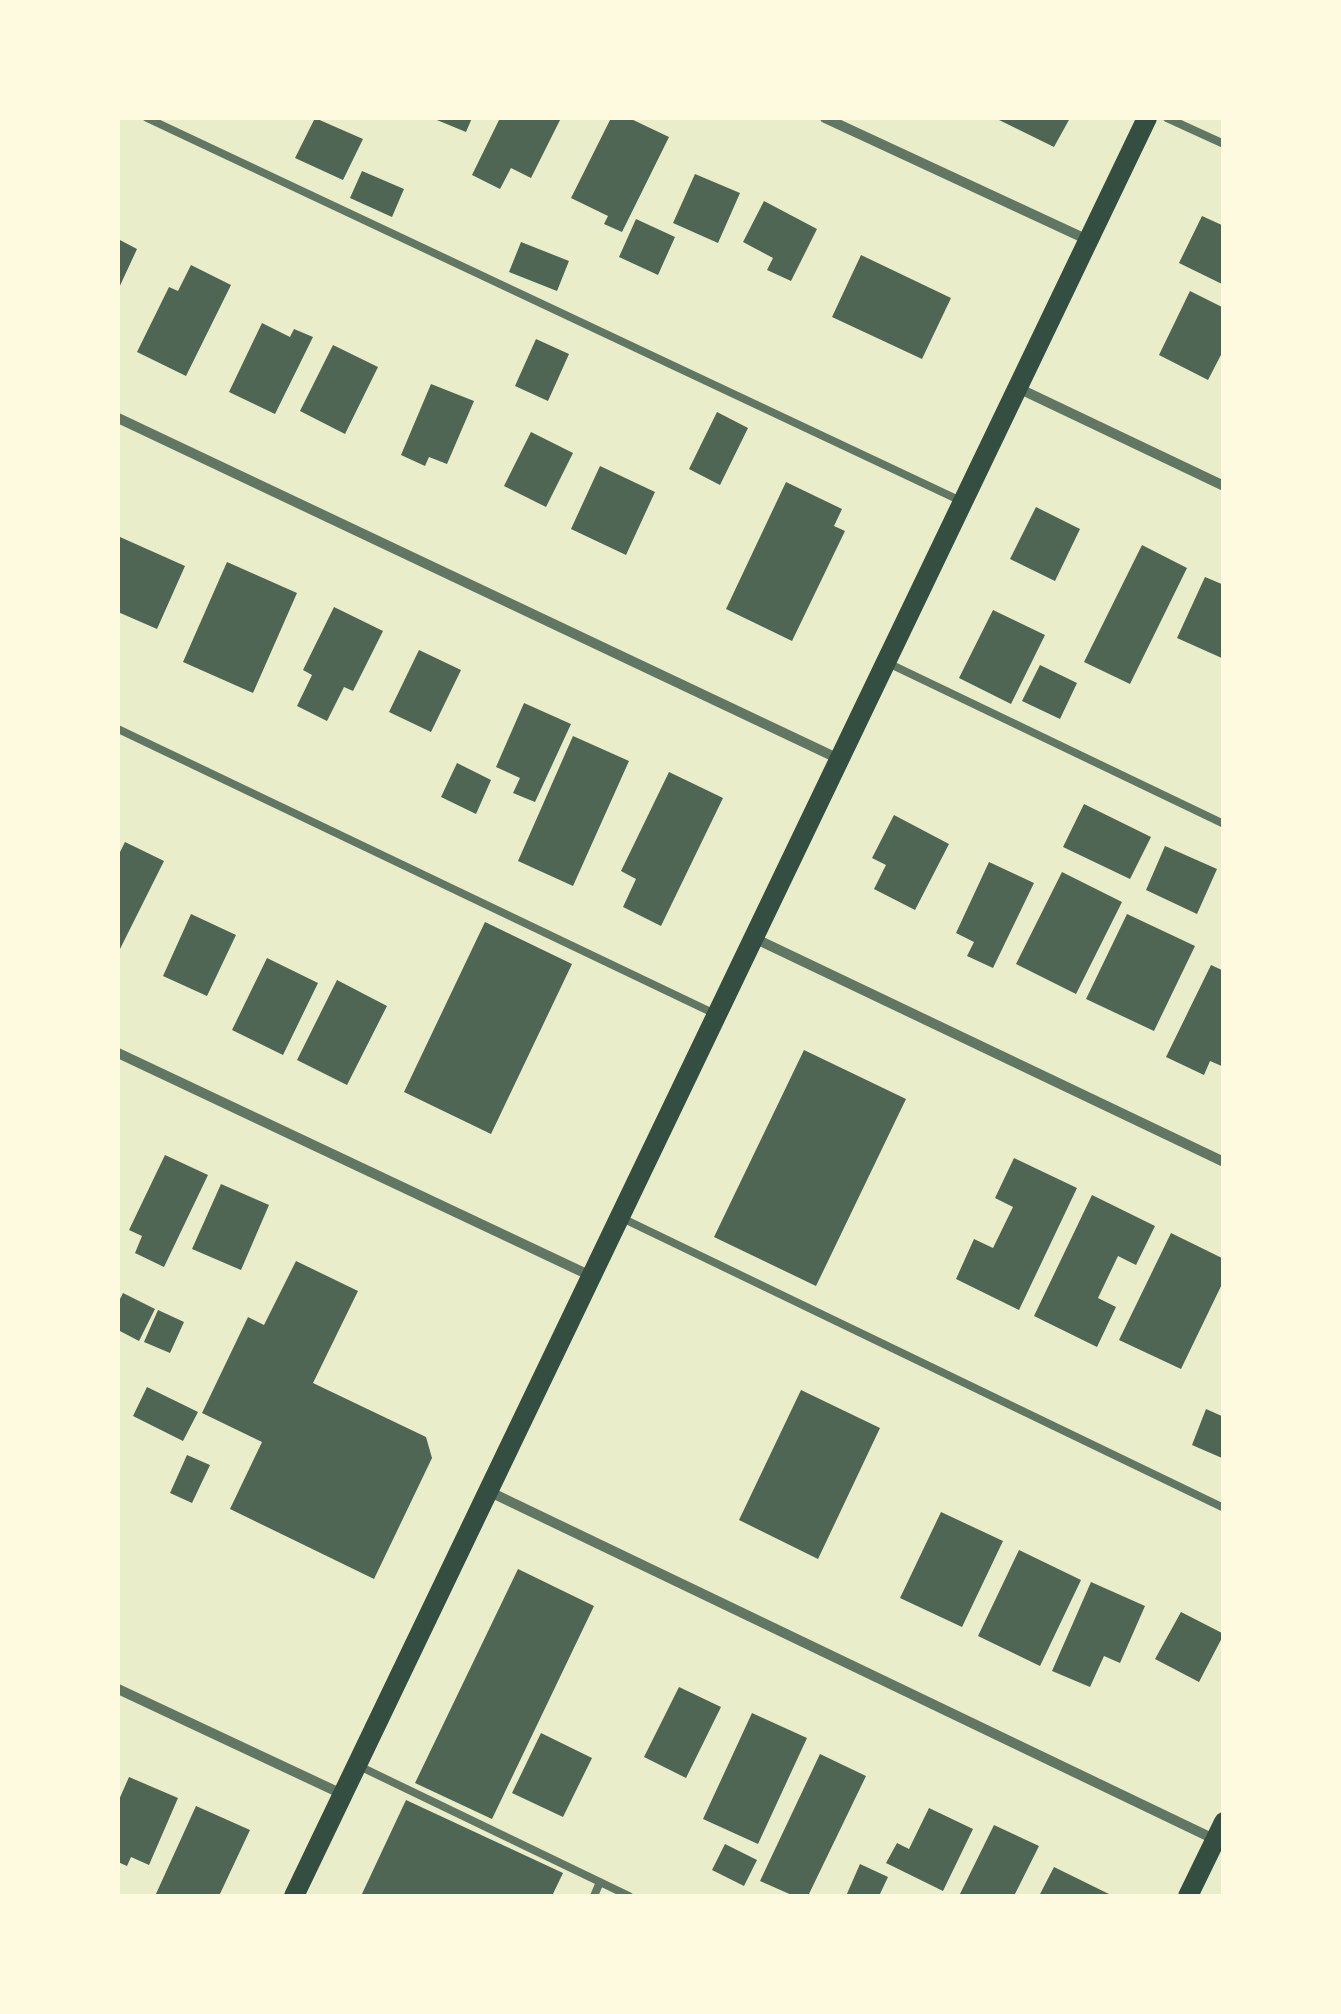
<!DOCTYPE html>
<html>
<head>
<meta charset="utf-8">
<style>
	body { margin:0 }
	#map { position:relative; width:1341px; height:2014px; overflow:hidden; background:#e9edc9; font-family:"Varela Round",sans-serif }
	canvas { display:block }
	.frame { position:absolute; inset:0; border:120px solid #fefae0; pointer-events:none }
</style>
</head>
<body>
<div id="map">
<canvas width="1341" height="2014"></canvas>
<div class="frame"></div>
</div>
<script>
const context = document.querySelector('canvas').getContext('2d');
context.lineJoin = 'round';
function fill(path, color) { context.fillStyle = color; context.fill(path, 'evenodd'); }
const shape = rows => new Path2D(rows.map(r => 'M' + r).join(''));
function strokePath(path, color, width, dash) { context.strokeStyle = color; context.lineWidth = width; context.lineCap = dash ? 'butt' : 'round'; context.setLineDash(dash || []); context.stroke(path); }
fill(shape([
	[315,118,363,139,343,180,295,158],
	[432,118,472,118,466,132],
	[500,118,561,118,531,178,511,168,500,189,472,175],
	[611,118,629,118,669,137,622,232,604,224,608,216,571,198],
	[995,118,1070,118,1054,147],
	[362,171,404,189,392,217,350,198],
	[695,174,740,193,718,243,673,223],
	[764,201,817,229,791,281,767,270,773,258,743,242],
	[1202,216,1224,226,1224,285,1179,263],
	[636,219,675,237,658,275,619,257],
	[118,239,137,249,118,290],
	[521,242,569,261,557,291,509,272],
	[861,255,951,298,922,359,832,317],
	[191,265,231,285,186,376,137,352,169,287,178,291],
	[1190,291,1224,308,1224,349,1208,380,1159,355],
	[262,323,290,337,294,329,313,337,275,414,229,392],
	[536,339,569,354,548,401,515,386],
	[333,345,378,367,345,434,300,411],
	[431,384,474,401,447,464,429,457,425,466,401,455],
	[717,412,748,428,720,485,689,469],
	[531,432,573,453,546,507,504,486],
	[600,466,655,492,626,555,571,529],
	[786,482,842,509,834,526,845,531,792,641,726,609],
	[1036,507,1080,529,1055,581,1010,559],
	[120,537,185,566,157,629,118,612],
	[1142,545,1187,568,1130,684,1084,662],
	[227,562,297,593,253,693,183,662],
	[1205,577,1224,585,1224,659,1177,638],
	[334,607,383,631,353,691,344,687,327,721,297,706,312,675,303,670],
	[993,610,1045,635,1011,704,959,678],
	[419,650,461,670,431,732,389,712],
	[1040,665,1077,683,1060,719,1022,701],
	[524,703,571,724,535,802,513,793,520,778,496,767],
	[573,736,629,761,573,886,518,861],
	[457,763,491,780,476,814,441,797],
	[669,772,723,798,661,926,623,907,636,879,621,871],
	[1084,804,1151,837,1130,879,1063,847],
	[894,815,949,844,915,910,874,889,886,865,872,858],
	[125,842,164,861,120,949,118,948,118,856],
	[1165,846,1217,869,1197,914,1146,890],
	[989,862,1034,883,993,968,967,956,974,942,956,933],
	[1062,872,1122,902,1076,994,1016,964],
	[191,914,236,935,207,996,163,976],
	[1127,914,1195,946,1154,1031,1086,999],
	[485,922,572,964,491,1134,404,1092],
	[267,958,318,983,283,1055,232,1030],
	[1211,965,1224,971,1224,1067,1210,1061,1204,1075,1166,1057],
	[337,980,387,1006,347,1085,297,1060],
	[804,1050,906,1099,816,1286,714,1237],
	[165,1155,208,1175,164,1267,135,1253,142,1236,129,1230],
	[1014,1158,1077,1188,1019,1310,956,1279,974,1239,993,1248,1013,1207,995,1198],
	[221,1184,269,1205,241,1270,192,1249],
	[1092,1195,1155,1226,1136,1265,1118,1256,1098,1298,1116,1307,1097,1347,1034,1316],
	[1171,1233,1224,1259,1224,1280,1181,1369,1119,1340],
	[296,1261,358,1291,313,1383,426,1437,432,1458,374,1579,230,1509,262,1442,202,1413,248,1317,264,1325],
	[123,1293,155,1309,139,1341,118,1330,118,1303],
	[158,1310,184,1322,170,1353,144,1342],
	[147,1387,198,1412,183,1441,133,1416],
	[801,1390,880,1428,818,1559,739,1520],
	[1206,1409,1224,1417,1222,1458,1192,1445],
	[187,1455,210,1465,192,1503,170,1493],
	[941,1512,1003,1541,962,1627,900,1598],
	[1019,1550,1081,1580,1040,1666,978,1636],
	[518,1569,594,1606,492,1819,415,1783],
	[1091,1582,1145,1606,1120,1663,1104,1656,1090,1687,1052,1671],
	[1181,1612,1224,1634,1199,1682,1155,1659],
	[679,1687,721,1707,686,1778,644,1757],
	[752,1713,807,1738,758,1844,703,1819],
	[541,1733,592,1758,563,1817,512,1793],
	[820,1754,866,1776,808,1896,794,1896,760,1881],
	[129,1777,178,1798,149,1865,131,1857,127,1866,118,1862,118,1802],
	[406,1800,563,1873,552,1896,361,1896],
	[196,1806,250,1830,219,1896,155,1896],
	[929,1808,973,1829,943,1891,886,1863,897,1843,909,1849],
	[994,1825,1039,1846,1014,1896,959,1896],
	[725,1844,757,1860,744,1886,712,1870],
	[860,1864,888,1877,879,1896,846,1896],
	[1054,1867,1113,1896,1039,1896]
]), '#4f6655');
strokePath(shape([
	[147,118,961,501],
	[1167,118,1224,144],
	[890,664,1224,824],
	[118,729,713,1013],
	[624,1219,1224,1508],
	[359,1766,629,1896],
	[594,1896,600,1882]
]), '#617663', 8);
strokePath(shape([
	[825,118,1088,240],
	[1018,388,1224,486],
	[118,418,839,759],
	[754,938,1224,1162],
	[118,1053,591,1276],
	[488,1491,1218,1841],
	[118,1689,342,1794]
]), '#617663', 10);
strokePath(shape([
	[294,1896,1147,118],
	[1188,1896,1224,1822]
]), '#344e41', 20);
</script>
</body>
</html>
